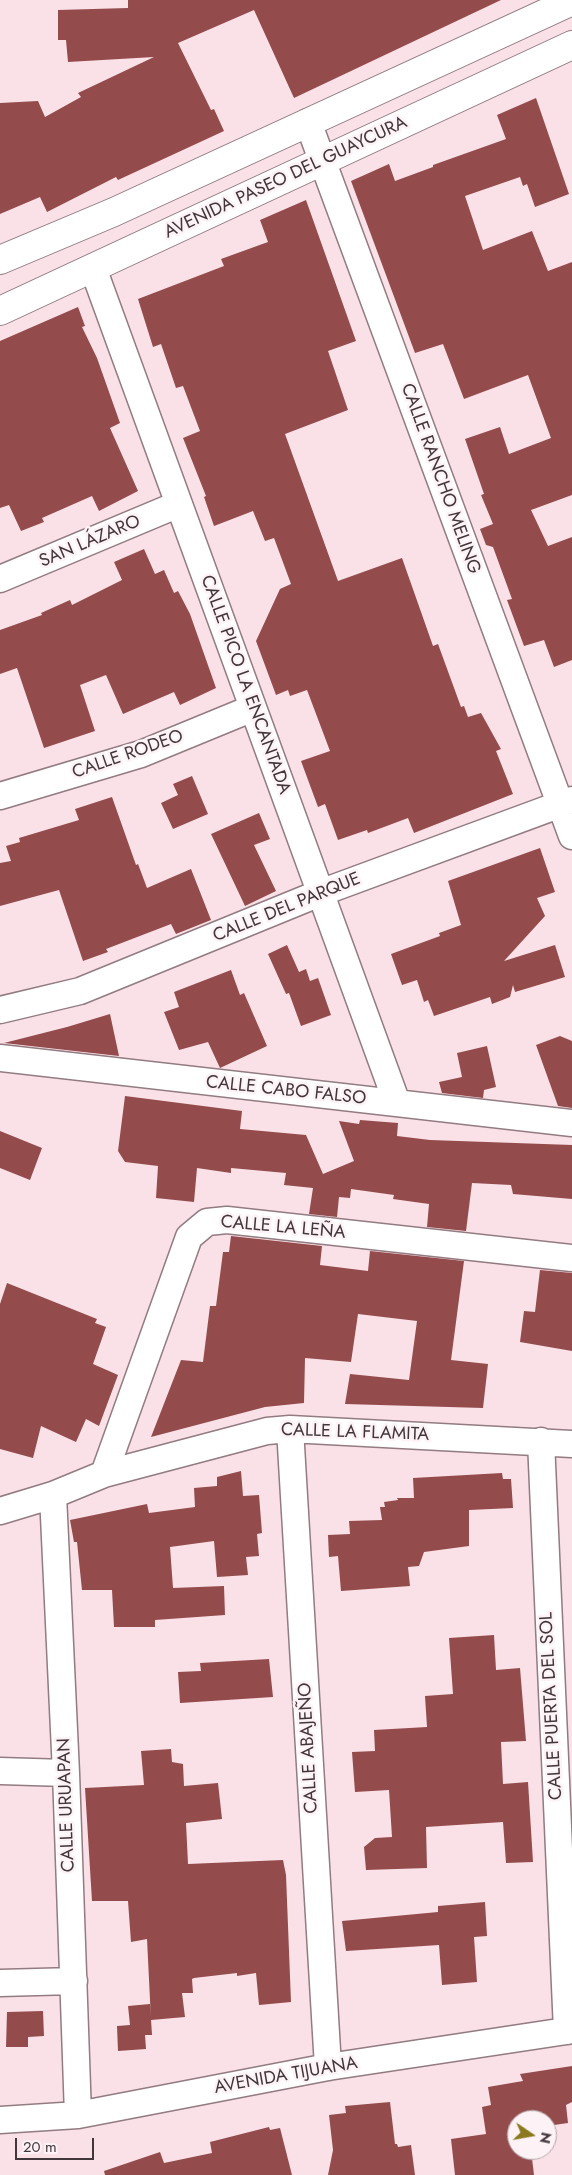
<!DOCTYPE html>
<meta charset="utf-8">
<style>
body{margin:0}
#map{position:relative;width:572px;height:2175px;overflow:hidden;background:#fae1e7;font-family:Jost,sans-serif}
canvas{display:block}
.north{position:absolute;left:507px;top:2110px;width:50px;height:50px;box-sizing:border-box;background:#fdf2f5;border:1px solid #b2a7aa;border-radius:50%;rotate:102deg;font-size:14px;font-weight:700;line-height:20px;text-align:center;color:#41373a}
.north::after{content:'';display:block;margin:auto;width:18px;height:22px;background:#8a791e;clip-path:polygon(50% 0,100% 100%,50% 72%,0 100%)}
.scale{position:absolute;left:15px;top:2138px;width:79px;height:22px;box-sizing:border-box;border:2px solid #41373a;border-top:0;padding-left:6px;font-size:15px;line-height:18px;white-space:nowrap;color:#41373a;-webkit-text-stroke:4px #fdf2f5;paint-order:stroke}
</style>
<div id="map">
<canvas width="572" height="2175"></canvas>
<div class="north">N</div>
<div class="scale">20 m</div>
</div>
<script>
const c = document.querySelector('canvas').getContext('2d');
c.lineJoin = 'round';
function fillPath(path, color) { c.fillStyle = color; c.fill(path, 'evenodd'); }
const shape = rows => new Path2D(rows.map(r => 'M' + r).join(''));
function strokePath(path, color, width, dash) { c.strokeStyle = color; c.lineWidth = width; c.lineCap = dash ? 'butt' : 'round'; c.setLineDash(dash || []); c.stroke(path); }
function drawText(font, color, halo, rows, align = 'center') {
  c.font = font + ' Jost,sans-serif'; c.lineWidth = 5; c.setLineDash([]); c.textBaseline = 'middle'; c.strokeStyle = halo; c.fillStyle = color; for (const [text, x, y, turn = 0] of rows) {
    c.save(); c.translate(x, y); c.rotate((+turn || 0) * Math.PI / 180); c.textAlign = isNaN(turn) ? turn : align; if (halo) c.strokeText(text, 0, 0); c.fillText(text, 0, 0); c.restore();
  }
}
fillPath(shape([
 [128,0,501,0,294,98,254,10,178,43,211,110,214,109,224,131,118,180,116,177,47,212,40,197,0,214,0,103,38,101,45,117,81,97,78,93,154,57,68,62,66,40,58,40,58,10,128,8],
 [536,98,569,194,535,207,527,184,523,186,520,177,465,196,483,250,532,231,548,271,572,262,572,495,531,510,548,546,572,537,572,660,554,667,544,640,524,646,507,600,512,599,493,547,486,545,480,529,493,524,481,495,484,494,465,439,500,427,509,454,551,438,528,375,464,399,443,344,415,353,351,181,389,164,395,181,433,167,433,165,506,139,497,115],
 [306,200,356,341,328,351,348,410,285,434,338,581,402,558,433,646,438,644,461,707,464,706,468,717,481,713,501,749,496,751,513,794,414,833,408,818,368,833,367,830,338,840,325,804,318,807,301,761,330,751,307,690,290,696,288,690,276,695,256,641,280,589,291,584,274,538,265,541,253,511,214,526,204,497,206,496,183,438,200,431,183,386,176,388,161,344,153,347,138,299,224,266,221,259,268,242,260,220],
 [78,307,85,326,82,327,97,358,120,423,110,428,138,491,99,511,92,496,42,518,44,522,21,531,9,505,0,508,0,341],
 [144,549,155,574,164,570,174,593,178,591,190,614,216,688,180,705,174,692,123,714,106,675,80,685,95,731,44,748,17,668,0,674,0,630,42,615,41,613,70,600,72,605,122,580,114,562],
 [192,776,208,814,173,829,161,803,178,795,173,784],
 [112,797,136,865,138,864,147,888,191,869,211,920,176,934,171,924,106,949,108,952,83,961,59,890,0,906,0,863,11,861,6,846,20,842,19,838,79,820,75,809],
 [259,813,270,839,254,845,276,891,245,906,211,834],
 [540,848,555,892,537,898,545,916,504,961,555,945,565,977,515,992,513,985,510,997,492,1004,490,997,434,1016,428,1000,424,1002,417,980,402,985,391,954,440,936,439,933,461,925,448,881],
 [287,945,299,972,306,969,310,981,318,978,331,1015,301,1026,289,993,286,994,268,954],
 [231,970,240,995,244,993,267,1046,220,1068,208,1042,179,1050,164,1012,179,1007,174,992],
 [110,1014,119,1056,4,1043,67,1027],
 [560,1036,572,1041,572,1108,558,1106,536,1045],
 [487,1046,496,1087,484,1090,483,1098,442,1093,439,1082,462,1077,457,1053],
 [125,1096,242,1111,240,1129,306,1135,323,1174,354,1161,339,1121,359,1124,360,1120,398,1123,397,1136,430,1140,572,1145,572,1199,513,1194,511,1185,472,1183,466,1231,427,1227,429,1204,393,1199,394,1195,351,1189,350,1198,339,1197,337,1217,309,1214,313,1188,284,1185,286,1173,231,1168,231,1173,197,1168,194,1202,156,1198,158,1166,125,1162,118,1151],
 [0,1131,42,1148,30,1180,0,1168],
 [231,1236,322,1246,320,1265,368,1271,370,1251,464,1261,451,1360,488,1364,483,1408,345,1404,350,1374,409,1380,417,1321,358,1314,351,1362,305,1358,304,1403,265,1407,151,1437,181,1360,203,1362,210,1306,216,1306,223,1252,229,1252],
 [540,1270,572,1273,572,1351,520,1342,524,1311,535,1312],
 [7,1283,97,1319,95,1323,106,1327,93,1364,118,1375,99,1426,86,1419,76,1442,41,1426,33,1458,0,1449,0,1304],
 [241,1471,243,1496,259,1495,262,1533,257,1534,259,1556,246,1557,248,1575,217,1577,214,1541,170,1547,173,1588,224,1586,225,1615,155,1620,155,1627,114,1627,112,1590,82,1590,77,1542,74,1542,70,1520,147,1504,149,1513,195,1507,194,1488,217,1486,217,1477],
 [502,1473,503,1479,511,1479,513,1508,469,1510,469,1546,424,1552,419,1566,408,1567,410,1586,341,1591,338,1556,329,1557,328,1535,350,1534,349,1521,382,1520,380,1507,385,1507,384,1502,398,1500,397,1498,414,1498,413,1478],
 [494,1635,496,1670,520,1668,526,1741,501,1742,503,1784,528,1782,533,1862,506,1863,503,1822,426,1827,427,1868,366,1870,364,1847,375,1838,392,1837,389,1790,355,1792,352,1752,375,1751,374,1730,427,1727,425,1696,453,1694,449,1638],
 [269,1659,273,1697,180,1703,178,1672,201,1671,200,1663],
 [171,1749,172,1762,183,1764,184,1786,218,1783,222,1819,186,1823,188,1864,283,1860,286,1875,291,2002,259,2005,256,1973,237,1976,237,1973,194,1978,192,1979,193,1993,182,1993,185,2017,151,2020,147,1939,131,1942,128,1901,92,1901,85,1788,144,1785,141,1751],
 [485,1902,487,1936,474,1937,477,1982,442,1985,439,1945,346,1951,342,1921,438,1912,438,1906],
 [150,2004,152,2035,145,2035,146,2049,118,2051,117,2026,130,2025,128,2006],
 [43,2011,44,2036,28,2037,28,2047,6,2047,7,2012],
 [572,2066,572,2102,566,2105,568,2123,547,2126,547,2120,517,2120,517,2150,531,2150,534,2175,455,2175,451,2139,486,2134,482,2107,491,2105,488,2087,523,2081,520,2074],
 [390,2102,395,2144,397,2144,398,2147,411,2145,415,2175,328,2175,333,2150,329,2115,346,2113,345,2106],
 [269,2127,270,2130,280,2128,292,2175,105,2175,104,2171,160,2152,164,2163,212,2153,210,2142]
]), '#944b4c');
const minor = shape([
 [308,122,572,836],
 [93,268,397,1103],
 [0,579,179,504],
 [0,796,141,754,253,708],
 [0,1010,80,991,320,893,572,800],
 [0,1058,572,1123],
 [290,1429,328,2067],
 [541,1441,567,2031],
 [104,1474,189,1237,207,1222,227,1220,572,1258],
 [53,1495,66,1773,78,2115],
 [0,1511,53,1495,104,1474,267,1431,290,1429,572,1444],
 [0,1771,66,1773],
 [0,1983,74,1981],
 [0,2120,78,2115,328,2067,572,2030]
]);
const major = shape([
 [0,260,114,212,572,1],
 [0,311,572,45]
]);
strokePath(minor, '#927b81', 29);
strokePath(major, '#927b81', 30);
strokePath(minor, '#fff', 26);
strokePath(major, '#fff', 28);
drawText('18px', '#41373a', '#fdf2f5', [
 ["AVENIDA PASEO DEL GUAYCURA",286,178,-25],
 ["CALLE RANCHO MELING",440,479,70],
 ["SAN LÁZARO",90,542,-23],
 ["CALLE PICO LA ENCANTADA",245,685,70],
 ["CALLE RODEO",128,755,-19],
 ["CALLE DEL PARQUE",287,908,-22],
 ["CALLE CABO FALSO",286,1091,6],
 ["CALLE LA LEÑA",283,1228,5],
 ["CALLE LA FLAMITA",355,1433,2],
 ["CALLE PUERTA DEL SOL",552,1706,-93],
 ["CALLE ABAJEÑO",309,1748,-93],
 ["CALLE URUAPAN",67,1805,-92],
 ["AVENIDA TIJUANA",286,2076,-10]
]);
</script>
